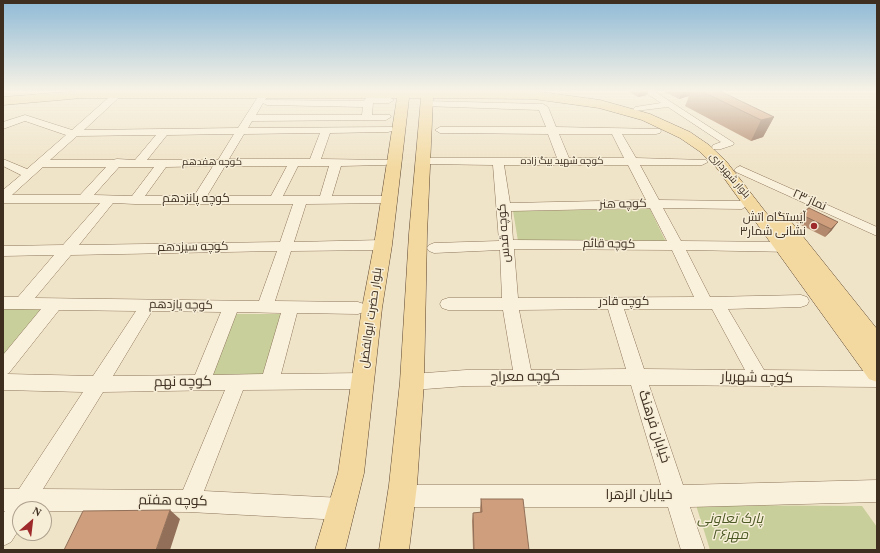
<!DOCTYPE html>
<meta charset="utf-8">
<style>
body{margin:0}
#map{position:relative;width:880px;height:553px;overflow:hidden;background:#f0e4c8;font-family:Georgia,serif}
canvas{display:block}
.frame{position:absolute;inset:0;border:4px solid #3d2e20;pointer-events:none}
.north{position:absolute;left:12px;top:501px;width:40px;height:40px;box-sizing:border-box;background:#f7eed8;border:1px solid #ada18e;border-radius:50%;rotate:28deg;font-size:11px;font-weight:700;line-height:16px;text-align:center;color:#3d2e20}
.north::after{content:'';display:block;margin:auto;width:14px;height:18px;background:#9e2a2b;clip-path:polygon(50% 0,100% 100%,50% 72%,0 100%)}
</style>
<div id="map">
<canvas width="880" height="553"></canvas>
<div class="frame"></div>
<div class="north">N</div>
</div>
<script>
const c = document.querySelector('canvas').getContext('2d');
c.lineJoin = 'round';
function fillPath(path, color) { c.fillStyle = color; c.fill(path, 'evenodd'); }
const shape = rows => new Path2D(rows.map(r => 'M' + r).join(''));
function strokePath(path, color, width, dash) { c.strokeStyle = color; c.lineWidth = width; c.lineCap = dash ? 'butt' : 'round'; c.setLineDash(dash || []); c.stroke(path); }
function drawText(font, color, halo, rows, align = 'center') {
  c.font = font + ' Georgia,Cairo,serif'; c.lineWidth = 3; c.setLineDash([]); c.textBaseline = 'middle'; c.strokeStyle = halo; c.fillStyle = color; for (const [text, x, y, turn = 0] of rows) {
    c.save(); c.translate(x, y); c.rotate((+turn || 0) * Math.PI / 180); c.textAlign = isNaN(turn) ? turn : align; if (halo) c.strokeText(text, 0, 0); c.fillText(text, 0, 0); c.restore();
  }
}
fillPath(shape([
 [650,209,666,242,518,241,513,211],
 [3,308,42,310,3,361],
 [233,314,282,314,261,380,207,380],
 [696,505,862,506,877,527,877,550,710,550]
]), '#c9cf9b');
const minor = shape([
 [116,91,126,91,84,130,238,128,261,92,264,91,269,94,265,100,364,101,366,98,369,97,389,97,394,100,389,103,373,103,372,115,390,115,391,117,386,120,252,121,248,128,392,127,393,129,392,131,388,132,330,133,321,159,389,160,391,162,389,164,385,165,341,166,332,196,389,196,395,200,393,203,306,204,294,242,383,240,388,242,390,245,388,248,383,250,291,251,275,301,358,302,364,304,366,308,364,312,358,314,297,313,281,374,364,373,370,375,373,381,370,387,364,389,243,390,204,491,342,498,350,501,353,509,350,517,342,520,189,512,44,511,44,509,20,509,20,528,11,542,3,546,3,513,5,511,3,511,3,489,19,489,83,392,3,390,3,355,41,309,3,309,3,297,18,297,54,255,3,256,3,246,63,245,100,203,3,203,3,190,21,175,3,166,3,159,27,169,66,135,25,121,3,129,3,122,25,115,72,130,116,91],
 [263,103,267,105,363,107,362,115,256,115,263,103],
 [320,133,310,159,229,159,244,134,320,133],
 [234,134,218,160,147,160,167,135,234,134],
 [156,135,135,160,117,159,112,160,50,160,77,136,156,135],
 [213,166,194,196,145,196,166,167,213,166],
 [225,166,287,166,271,196,207,196,225,166],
 [298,166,329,166,320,196,283,196,298,166],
 [43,167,106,167,80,195,12,195,43,167],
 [119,167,154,167,132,196,94,195,119,167],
 [113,203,135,204,293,204,280,242,79,245,113,203],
 [277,251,259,301,35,298,71,255,277,251],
 [59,310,136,311,93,376,7,374,9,373,59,310],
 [152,311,221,312,195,375,113,376,152,311],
 [237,312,281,313,263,374,213,375,237,312],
 [225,390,183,490,43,489,103,392,225,390],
 [643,91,654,91,734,143,733,145,721,149,713,149,712,147,713,145,721,142,668,107,635,111,633,109,635,107,661,103,643,91],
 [426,101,543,104,548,107,556,127,660,129,661,131,660,133,656,134,622,134,636,158,706,160,708,162,702,165,640,165,659,200,742,201,748,205,742,209,663,208,681,241,793,242,798,244,800,247,798,250,793,252,686,250,710,297,801,295,807,297,809,301,807,305,801,307,728,309,764,370,877,371,877,387,649,385,683,485,877,480,877,502,690,507,705,550,681,550,668,507,401,507,393,504,390,496,393,488,401,485,661,485,631,385,466,386,412,390,406,388,403,382,406,376,412,374,466,370,513,370,503,310,448,310,442,308,440,304,442,300,448,298,502,298,500,250,434,253,429,251,427,248,429,245,434,243,499,241,493,165,422,164,416,161,422,158,557,158,548,134,440,133,435,130,440,127,546,127,539,110,423,106,421,104,426,101],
 [559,134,612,134,624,158,569,158,559,134],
 [504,165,628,165,646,200,510,203,504,165],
 [650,208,667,241,513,240,511,211,650,208],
 [514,249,672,250,694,297,518,298,514,249],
 [608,309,626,369,531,370,519,310,608,309],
 [624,309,712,309,745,370,644,369,624,309],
 [740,166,877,227,877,236,736,172,734,170,736,168,740,166]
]);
const major = shape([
 [79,91,534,91,600,100,650,114,690,132,709,145,726,161,771,219,773,214,779,213,785,214,877,329,877,382,869,379,716,167,699,151,680,138,642,120,599,108,534,99,433,98,427,234,424,382,417,485,409,550,379,550,389,485,400,382,409,234,421,98,409,98,392,245,382,308,364,473,345,550,315,550,338,473,362,308,374,245,397,98,82,98,3,105,3,97,79,91]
]);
strokePath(minor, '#8d765c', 1);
strokePath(major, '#5b4430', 1);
fillPath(minor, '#faf1dc');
fillPath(major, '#f3d9a0');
fillPath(shape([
 [627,91,648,91,647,95,638,97],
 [656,91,720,91,774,117,763,137,751,141,685,106,689,96,679,99,663,91],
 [809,208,832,230,825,237,795,222,800,214],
 [481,499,529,550,473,550,472,521,473,513,480,512,480,508]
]), '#b2896c');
fillPath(shape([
 [640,91,648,91,647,95,638,97],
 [682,91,691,91,689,96,679,99],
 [774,117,763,137,751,141,761,120],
 [838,222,832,230,825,237,831,229],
 [170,510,180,519,170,550,156,550]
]), '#916f58');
const building = shape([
 [701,91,720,91,774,117,761,120,701,91],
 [809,208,838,222,831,229,800,214,809,208],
 [481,499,523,499,529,550,474,550,473,513,482,512,481,499],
 [170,510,156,550,64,550,83,511,170,510]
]);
fillPath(building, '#cf9f7d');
strokePath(building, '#916f58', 1);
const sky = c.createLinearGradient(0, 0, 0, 168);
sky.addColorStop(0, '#8fbad6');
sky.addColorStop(0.54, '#f8f3e6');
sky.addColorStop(1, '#f8f3e600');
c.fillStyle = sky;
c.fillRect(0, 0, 880, 168);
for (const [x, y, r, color] of [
 [814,226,4,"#9e2a2b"]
]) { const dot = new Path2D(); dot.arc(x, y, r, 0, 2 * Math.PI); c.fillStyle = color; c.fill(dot); strokePath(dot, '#f7eed8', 1.5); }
drawText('10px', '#3d2e20', '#f7eed8', [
 ["کوچه شهید بیگ زاده",562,162],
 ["کوچه هفدهم",212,163],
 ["بلوار شهرداری",729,176,49]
]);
drawText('12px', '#3d2e20', '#f7eed8', [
 ["کوچه پانزدهم",196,200],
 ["نماز ۲۳",809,201,24],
 ["کوچه هنر",623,205,-1],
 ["کوچه قدس",505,233,-94],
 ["کوچه قائم",609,245,1],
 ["کوچه سیزدهم",193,248,-1],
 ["کوچه قادر",624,303],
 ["کوچه یازدهم",181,306,1],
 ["بلوار حضرت ابوالفضل",372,318,-82]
]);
drawText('12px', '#3d2e20', '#f7eed8', [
 ["آیستگاه اتش",806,219],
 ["نشانی شمار۳",806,233]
], 'right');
drawText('14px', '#3d2e20', '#f7eed8', [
 ["کوچه معراج",525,378,-1],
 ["کوچه شهریار",757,379,1],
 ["کوچه نهم",183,383,-1],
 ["خیابان فرهنگ",653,427,72],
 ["خیابان الزهرا",639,496],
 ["کوچه هفتم",173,502,1]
]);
drawText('italic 14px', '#4d5a26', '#f7eed8', [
 ["پارک تعاونی",730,520],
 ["مهر۲۶",730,536]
]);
</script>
